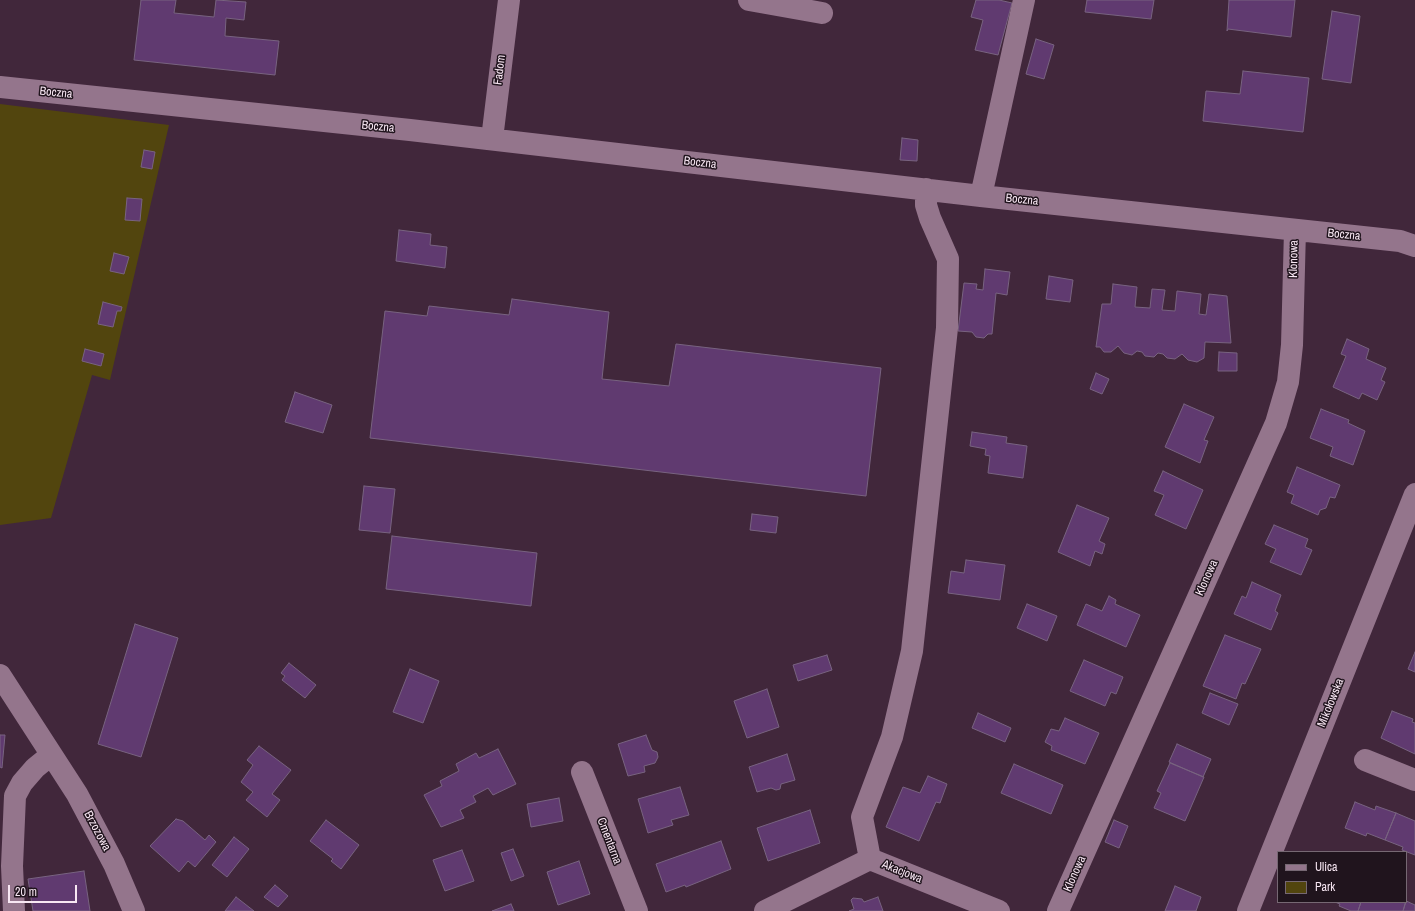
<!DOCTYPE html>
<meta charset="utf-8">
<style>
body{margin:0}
#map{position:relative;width:1415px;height:911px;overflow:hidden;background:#41273b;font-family:"Archivo Narrow",sans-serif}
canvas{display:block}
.legend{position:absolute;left:1277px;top:851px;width:130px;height:52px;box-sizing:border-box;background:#20141d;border:1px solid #766873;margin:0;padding:5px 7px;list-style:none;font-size:12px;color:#f8e7f3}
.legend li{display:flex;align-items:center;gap:8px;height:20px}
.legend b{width:20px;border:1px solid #766873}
.scale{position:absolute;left:8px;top:885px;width:69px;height:18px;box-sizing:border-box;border:2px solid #f8e7f3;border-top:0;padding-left:5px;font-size:12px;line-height:14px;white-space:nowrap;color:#f8e7f3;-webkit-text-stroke:3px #20141d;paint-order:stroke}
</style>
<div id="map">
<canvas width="1415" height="911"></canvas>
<ul class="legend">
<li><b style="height:5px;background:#94758c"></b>Ulica</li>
<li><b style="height:11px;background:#52450e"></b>Park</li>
</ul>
<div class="scale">20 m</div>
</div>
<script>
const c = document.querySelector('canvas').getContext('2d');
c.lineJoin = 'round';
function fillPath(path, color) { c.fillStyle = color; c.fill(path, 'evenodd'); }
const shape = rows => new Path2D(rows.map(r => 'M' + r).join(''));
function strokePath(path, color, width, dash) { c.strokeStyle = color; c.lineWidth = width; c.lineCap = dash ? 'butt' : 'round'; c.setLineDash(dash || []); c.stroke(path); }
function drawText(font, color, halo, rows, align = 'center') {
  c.font = font + ' "Archivo Narrow",sans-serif'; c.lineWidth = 3; c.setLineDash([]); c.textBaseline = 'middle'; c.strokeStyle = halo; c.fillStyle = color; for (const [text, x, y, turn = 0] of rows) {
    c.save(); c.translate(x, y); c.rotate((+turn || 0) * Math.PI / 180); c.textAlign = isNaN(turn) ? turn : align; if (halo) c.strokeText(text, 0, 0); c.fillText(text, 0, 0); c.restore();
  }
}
fillPath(shape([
 [0,104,169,125,110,380,92,375,51,518,0,525]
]), '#52450e');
const building = shape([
 [141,0,176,0,174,13,214,17,216,0,246,2,244,20,226,18,225,36,279,41,275,75,134,60,141,0],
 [976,0,999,0,1012,3,998,55,975,50,983,20,971,17,976,0],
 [1087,0,1154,0,1151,19,1085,12,1087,0],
 [1229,0,1295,0,1291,37,1228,29,1227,31,1229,0],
 [1332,11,1360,16,1351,83,1322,79,1332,11],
 [1036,39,1054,45,1044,79,1026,74,1036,39],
 [1243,71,1309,78,1303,132,1203,121,1206,91,1240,94,1243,71],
 [902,138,918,140,917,161,900,160,902,138],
 [144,150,155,152,152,169,141,167,144,150],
 [127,198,142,199,140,221,125,220,127,198],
 [399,230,431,234,430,245,447,247,445,268,396,261,399,230],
 [114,253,129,257,124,274,110,271,114,253],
 [985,269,1010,272,1007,295,996,293,992,334,988,334,984,338,976,337,972,332,958,331,964,283,977,284,976,289,983,290,985,269],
 [1049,276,1073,280,1070,302,1046,299,1049,276],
 [1113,284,1137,287,1135,307,1150,308,1152,289,1165,290,1162,310,1175,311,1177,291,1201,294,1199,314,1206,315,1209,294,1227,296,1231,343,1205,342,1204,358,1197,362,1188,360,1182,354,1175,359,1167,358,1163,354,1158,353,1154,357,1145,356,1142,352,1137,351,1132,355,1124,353,1118,346,1111,352,1104,352,1100,347,1096,347,1102,304,1111,304,1113,284],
 [512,299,609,312,602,379,669,386,676,344,881,368,866,496,370,438,385,311,427,316,429,306,509,315,512,299],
 [103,302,122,307,121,311,117,311,113,327,98,324,103,302],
 [1347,339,1369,349,1366,359,1386,368,1381,380,1385,382,1377,400,1362,393,1359,399,1333,387,1346,356,1341,354,1347,339],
 [85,349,104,354,101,366,82,361,85,349],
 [1219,352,1237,353,1237,371,1218,371,1219,352],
 [1096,373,1109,379,1102,394,1090,389,1096,373],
 [295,392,332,405,323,433,285,422,295,392],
 [1184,404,1214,417,1204,440,1208,441,1200,463,1165,447,1184,404],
 [1321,409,1349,420,1348,423,1365,431,1353,465,1330,456,1333,447,1310,438,1321,409],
 [972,432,1007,437,1006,443,1027,446,1023,478,988,473,990,456,985,455,986,449,970,446,972,432],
 [1297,467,1340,485,1335,498,1330,497,1326,508,1320,510,1318,515,1291,503,1294,495,1287,492,1297,467],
 [1163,471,1203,490,1186,529,1155,515,1164,495,1154,491,1163,471],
 [364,486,395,489,390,533,359,530,364,486],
 [1077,505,1109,518,1099,541,1105,544,1102,554,1095,551,1090,566,1058,552,1077,505],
 [752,514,778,517,776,533,750,530,752,514],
 [1274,525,1308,539,1305,547,1312,550,1301,575,1270,562,1276,549,1265,544,1274,525],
 [392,536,537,553,531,606,386,589,392,536],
 [966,560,1005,565,1000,600,948,593,951,571,964,573,966,560],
 [1252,582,1281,595,1275,611,1278,613,1271,630,1234,614,1242,596,1246,598,1252,582],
 [1109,596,1116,600,1115,604,1140,615,1126,647,1077,625,1086,604,1102,611,1109,596],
 [1027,604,1057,616,1047,641,1017,628,1027,604],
 [135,624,178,638,141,757,98,744,135,624],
 [1225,635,1261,649,1245,684,1242,683,1236,699,1203,686,1225,635],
 [1415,652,1415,672,1408,669,1415,652],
 [827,655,832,670,798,681,793,665,827,655],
 [1084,660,1123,677,1116,694,1111,692,1105,706,1070,691,1084,660],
 [289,663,316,685,305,698,282,680,285,676,281,673,289,663],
 [410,669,439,681,423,723,393,712,410,669],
 [767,689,779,727,747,738,734,701,767,689],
 [1210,693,1238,704,1229,725,1202,713,1210,693],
 [1392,711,1413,719,1412,722,1415,723,1415,754,1381,738,1392,711],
 [978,713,1011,728,1005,742,972,728,978,713],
 [1065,718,1099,733,1085,764,1051,750,1052,746,1045,742,1051,729,1059,731,1065,718],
 [0,735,5,735,2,768,0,767,0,735],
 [646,735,652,750,657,752,658,757,655,763,644,766,645,772,628,776,618,744,646,735],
 [1177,744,1211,759,1203,777,1169,762,1177,744],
 [259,746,291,770,272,794,280,800,267,817,246,800,253,792,241,782,253,765,247,760,259,746],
 [498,749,516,784,493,795,488,788,473,796,476,802,460,810,464,818,441,827,424,795,442,786,440,781,459,771,456,764,476,753,479,758,498,749],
 [787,754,795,780,781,784,780,789,776,790,771,788,757,792,749,767,787,754],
 [1170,763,1204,777,1185,821,1154,808,1161,793,1157,791,1170,763],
 [1014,764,1063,785,1051,814,1001,793,1014,764],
 [928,776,947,784,940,803,936,802,919,841,886,827,903,787,920,793,928,776],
 [680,787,689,815,671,820,673,825,648,833,638,799,680,787],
 [559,798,563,821,531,827,527,804,559,798],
 [1355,802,1375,810,1376,806,1396,813,1385,840,1367,833,1366,836,1345,828,1355,802],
 [810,810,820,843,768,861,757,828,810,810],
 [1396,813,1415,821,1415,855,1402,850,1403,847,1385,840,1396,813],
 [176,819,183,821,205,840,209,835,216,842,195,867,188,861,179,872,150,846,176,819],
 [326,820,359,845,341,869,331,861,333,859,310,841,326,820],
 [1114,820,1128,826,1119,848,1105,842,1114,820],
 [234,837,249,849,227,877,212,865,234,837],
 [721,841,731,869,686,887,685,885,666,892,656,864,721,841],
 [513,849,524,876,511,881,501,853,513,849],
 [462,850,474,881,445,891,433,860,462,850],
 [579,861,590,894,558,905,547,872,579,861],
 [84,871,90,911,33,911,28,879,84,871],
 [275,885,288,896,278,907,264,897,275,885],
 [1175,886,1201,897,1196,911,1165,911,1175,886],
 [236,897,254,911,225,911,236,897],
 [878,897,883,911,849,911,854,909,851,900,853,898,862,899,864,902,878,897],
 [1406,901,1415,905,1415,911,1403,911,1406,901],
 [1406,901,1403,911,1358,911,1361,902,1406,901],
 [1335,902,1361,902,1358,911,1351,911,1339,906,1340,904,1335,902],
 [511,904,514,911,492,911,511,904]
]);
fillPath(building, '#603a70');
strokePath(building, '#786380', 1);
strokePath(shape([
 [749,0,822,13],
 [0,87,410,130,981,196,1400,241,1415,246],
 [492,139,509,0],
 [981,196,1024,0],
 [0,675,77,794,114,864,134,911],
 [1365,760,1415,780],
 [582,772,637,911],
 [870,859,862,817,892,737,912,651,947,328,948,259,930,218,926,205,926,189],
 [14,911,12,866,15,796,22,783,35,768,51,755],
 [765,911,870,859,999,911],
 [1058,911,1276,423,1288,382,1292,345,1295,230],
 [1248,911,1415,494]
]), '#94758c', 22);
drawText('12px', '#f8e7f3', '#20141d', [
 ["Fadom",500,70,-83],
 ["Boczna",56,93,6],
 ["Boczna",378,127,6],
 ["Boczna",700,163,7],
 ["Boczna",1022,200,6],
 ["Boczna",1344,235,6],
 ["Klonowa",1294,259,-89],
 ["Klonowa",1207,578,-66],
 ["Mikołowska",1331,703,-68],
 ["Brzozowa",97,831,62],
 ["Cmentarna",609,841,69],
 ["Akacjowa",902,872,22],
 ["Klonowa",1075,874,-66]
]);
</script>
